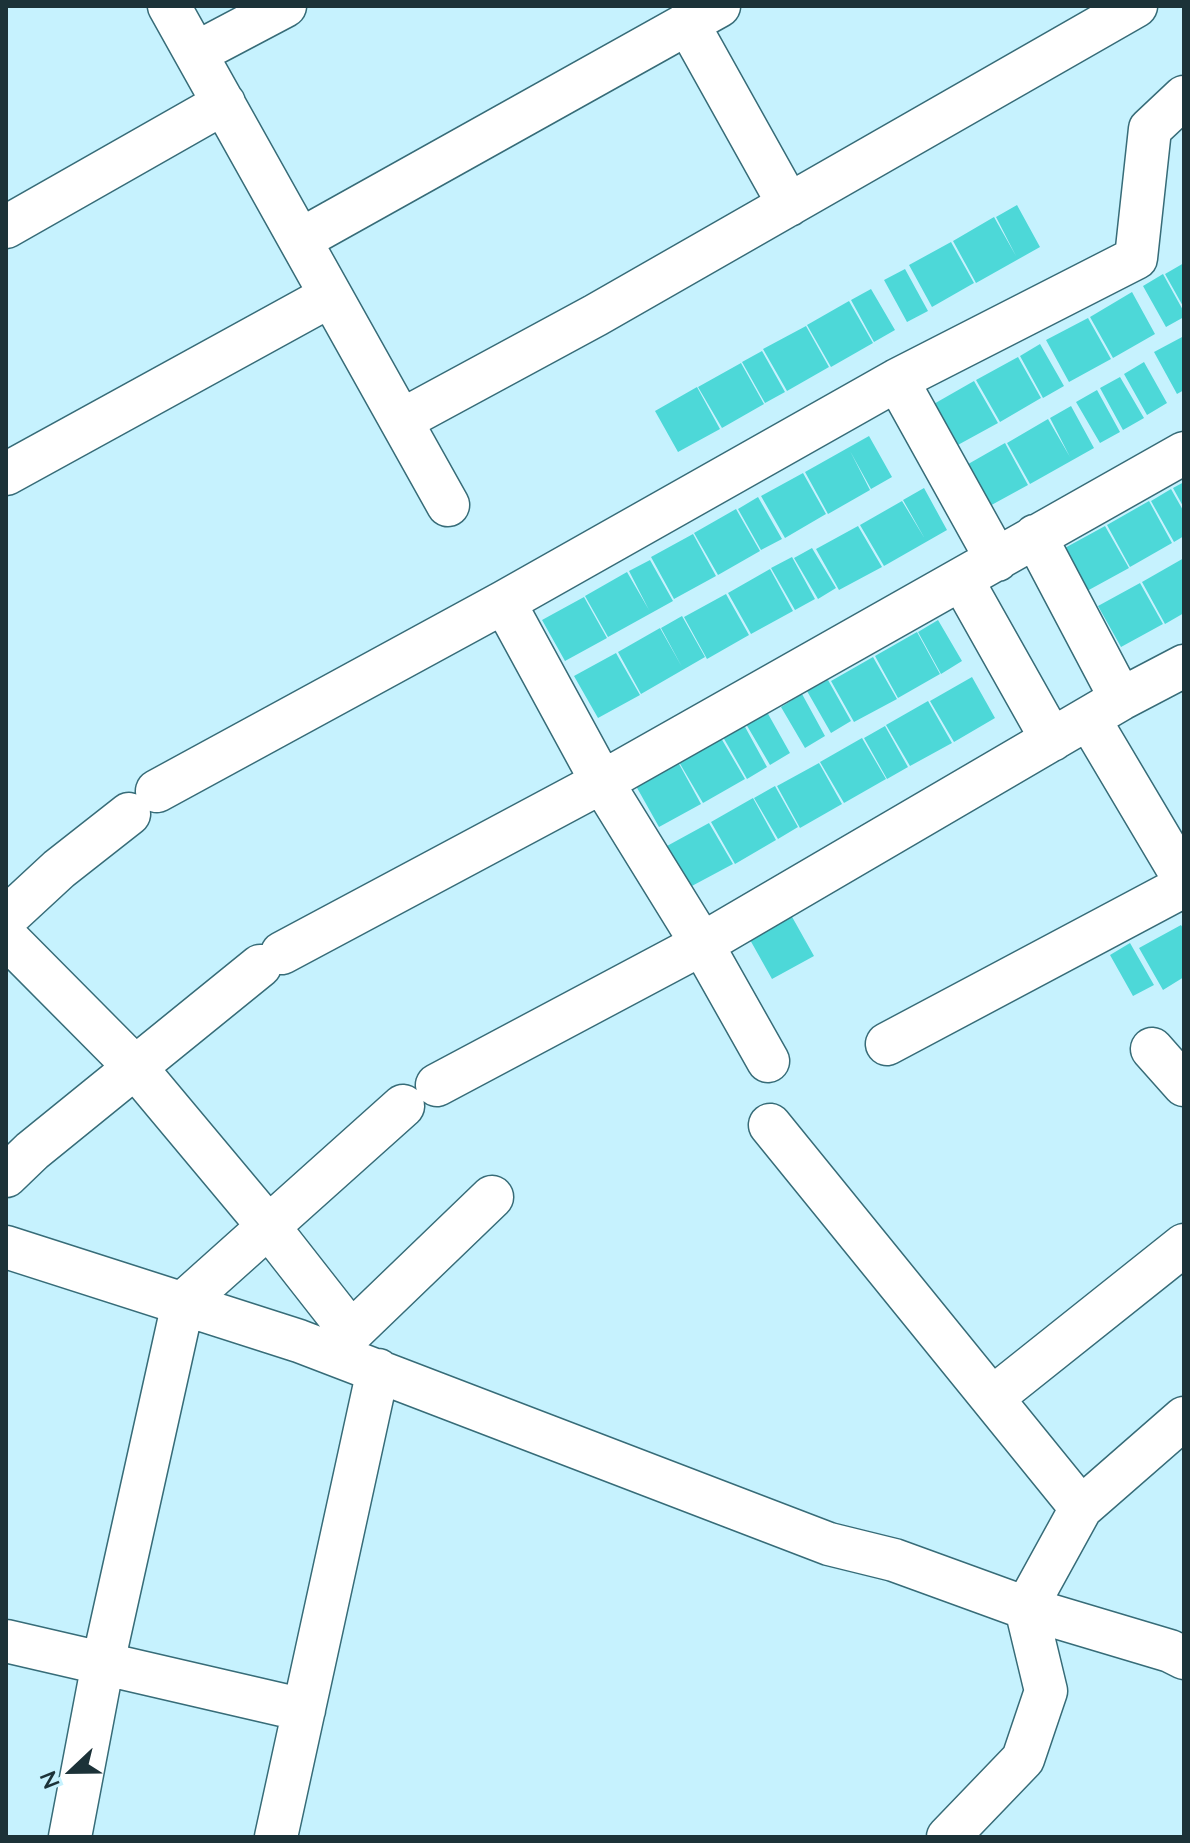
<!DOCTYPE html>
<style>
body{margin:0}
#map{position:relative;width:1190px;height:1843px;overflow:hidden;background:#c6f2fe;font-family:Lato,sans-serif}
canvas{display:block}
.frame{position:absolute;inset:0;border:8px solid #1c3238;pointer-events:none}
.north{position:absolute;left:32px;top:1731px;width:80px;height:80px;-webkit-text-stroke:6px #c6f2fe;paint-order:stroke;rotate:248deg;font-size:22px;font-weight:700;line-height:32px;text-align:center;color:#1c3238}
.north::after{content:'';display:block;margin:auto;width:28px;height:36px;background:#1c3238;clip-path:polygon(50% 0,100% 100%,50% 72%,0 100%)}
</style>
<div id="map">
<canvas width="1190" height="1843"></canvas>
<div class="frame"></div>
<div class="north">N</div>
</div>
<script>
const c = document.querySelector('canvas').getContext('2d');
c.lineJoin = 'round';
function fillPath(path, color) { c.fillStyle = color; c.fill(path, 'evenodd'); }
const shape = rows => new Path2D(rows.map(r => 'M' + r).join(''));
function strokePath(path, color, width, dash) { c.strokeStyle = color; c.lineWidth = width; c.lineCap = dash ? 'butt' : 'round'; c.setLineDash(dash || []); c.stroke(path); }
fillPath(shape([
 [1017,205,1040,247,976,283,953,241,994,217,1016,256,996,217],
 [951,242,974,283,932,307,909,265],
 [1184,263,1184,308,1165,274],
 [905,269,928,311,907,322,884,280],
 [1163,274,1184,312,1184,317,1166,327,1143,286],
 [871,289,895,330,874,342,851,300],
 [1132,292,1155,334,1113,358,1090,317],
 [849,301,873,343,831,367,807,325],
 [1088,318,1111,359,1069,382,1046,340],
 [806,326,829,367,787,391,763,349],
 [1184,336,1184,390,1177,394,1154,352],
 [1040,344,1064,386,1043,398,1020,356],
 [762,351,785,392,765,403,742,362],
 [1018,357,1041,398,1000,422,976,380],
 [1144,362,1167,403,1147,415,1124,374],
 [741,363,764,404,722,428,698,387],
 [1120,377,1144,418,1123,430,1100,388],
 [974,381,998,423,956,446,932,405],
 [697,387,720,429,678,452,655,411],
 [1097,390,1120,432,1100,443,1076,402],
 [1071,406,1094,448,1030,484,1007,443,1048,419,1070,457,1050,418],
 [869,436,892,477,871,489,850,451,870,490,828,514,805,472],
 [1005,443,1028,485,986,508,963,467],
 [803,473,826,514,785,538,761,496],
 [1184,482,1184,508,1173,488],
 [924,488,947,530,884,566,860,525,902,501,925,539,903,500],
 [1171,489,1184,512,1184,536,1174,542,1151,501],
 [758,497,782,539,761,550,738,509],
 [1149,501,1172,543,1130,567,1107,525],
 [736,509,760,551,718,575,694,533],
 [858,526,882,567,839,590,816,549],
 [1105,526,1129,568,1087,591,1063,549],
 [693,534,716,576,674,599,651,557],
 [812,548,836,588,818,599,794,558],
 [792,557,815,599,795,610,771,568],
 [1184,558,1184,613,1165,624,1142,582],
 [650,560,673,601,608,637,585,596,627,572,649,610,629,571],
 [770,569,793,611,751,634,728,593],
 [1140,583,1163,624,1121,647,1098,606],
 [726,594,749,635,707,659,684,617],
 [584,597,607,638,565,661,542,620],
 [682,616,705,657,641,694,618,652,660,628,682,667,661,628],
 [938,620,962,661,941,674,918,632],
 [917,632,940,674,898,698,875,656],
 [616,653,640,695,598,718,574,676],
 [873,657,897,699,854,722,831,681],
 [972,677,995,718,954,742,930,701],
 [828,680,851,721,831,733,807,691],
 [802,694,825,736,805,748,781,707],
 [928,701,952,743,910,766,886,725],
 [767,712,790,753,770,765,746,724],
 [744,725,767,767,747,779,723,737],
 [885,726,908,767,887,779,864,738],
 [721,738,745,779,703,803,679,762],
 [862,738,886,779,844,803,820,762],
 [678,762,701,804,659,827,636,786],
 [819,763,842,804,800,828,777,786],
 [775,786,798,827,778,839,754,798],
 [753,798,776,840,735,864,711,822],
 [709,823,733,864,690,887,667,846],
 [791,915,814,956,772,979,749,938],
 [1181,925,1184,930,1184,977,1163,990,1139,948],
 [1130,943,1154,985,1133,996,1110,955]
]), '#4dd8d8');
const minor = shape([
 [169,6,448,505],
 [688,24,789,205],
 [196,53,285,6],
 [6,227,224,103],
 [300,240,719,6],
 [897,380,997,560],
 [402,420,596,315,1136,6],
 [6,474,330,296],
 [1035,536,1121,699],
 [962,580,1052,740],
 [504,602,602,782,702,944,768,1061],
 [1089,719,1184,879],
 [157,791,504,602,897,380,1136,258,1150,129,1184,97],
 [6,918,59,869,129,814],
 [6,937,135,1067,268,1226,351,1332],
 [282,953,602,782,1184,453],
 [887,1044,1184,886],
 [1152,1049,1184,1085],
 [437,1085,702,944,1121,699,1184,666],
 [770,1125,1081,1508],
 [6,1176,32,1151,260,966],
 [6,1247,299,1341,829,1544,894,1560,1026,1608,1170,1651,1184,1658],
 [331,1352,492,1197],
 [992,1398,1184,1245],
 [6,1641,304,1710],
 [70,1837,103,1663,183,1303,403,1106],
 [276,1837,378,1370],
 [948,1837,1023,1759,1046,1691,1026,1608,1081,1508,1184,1418]
]);
strokePath(minor, '#376c78', 45);
strokePath(minor, '#fff', 42);
</script>
